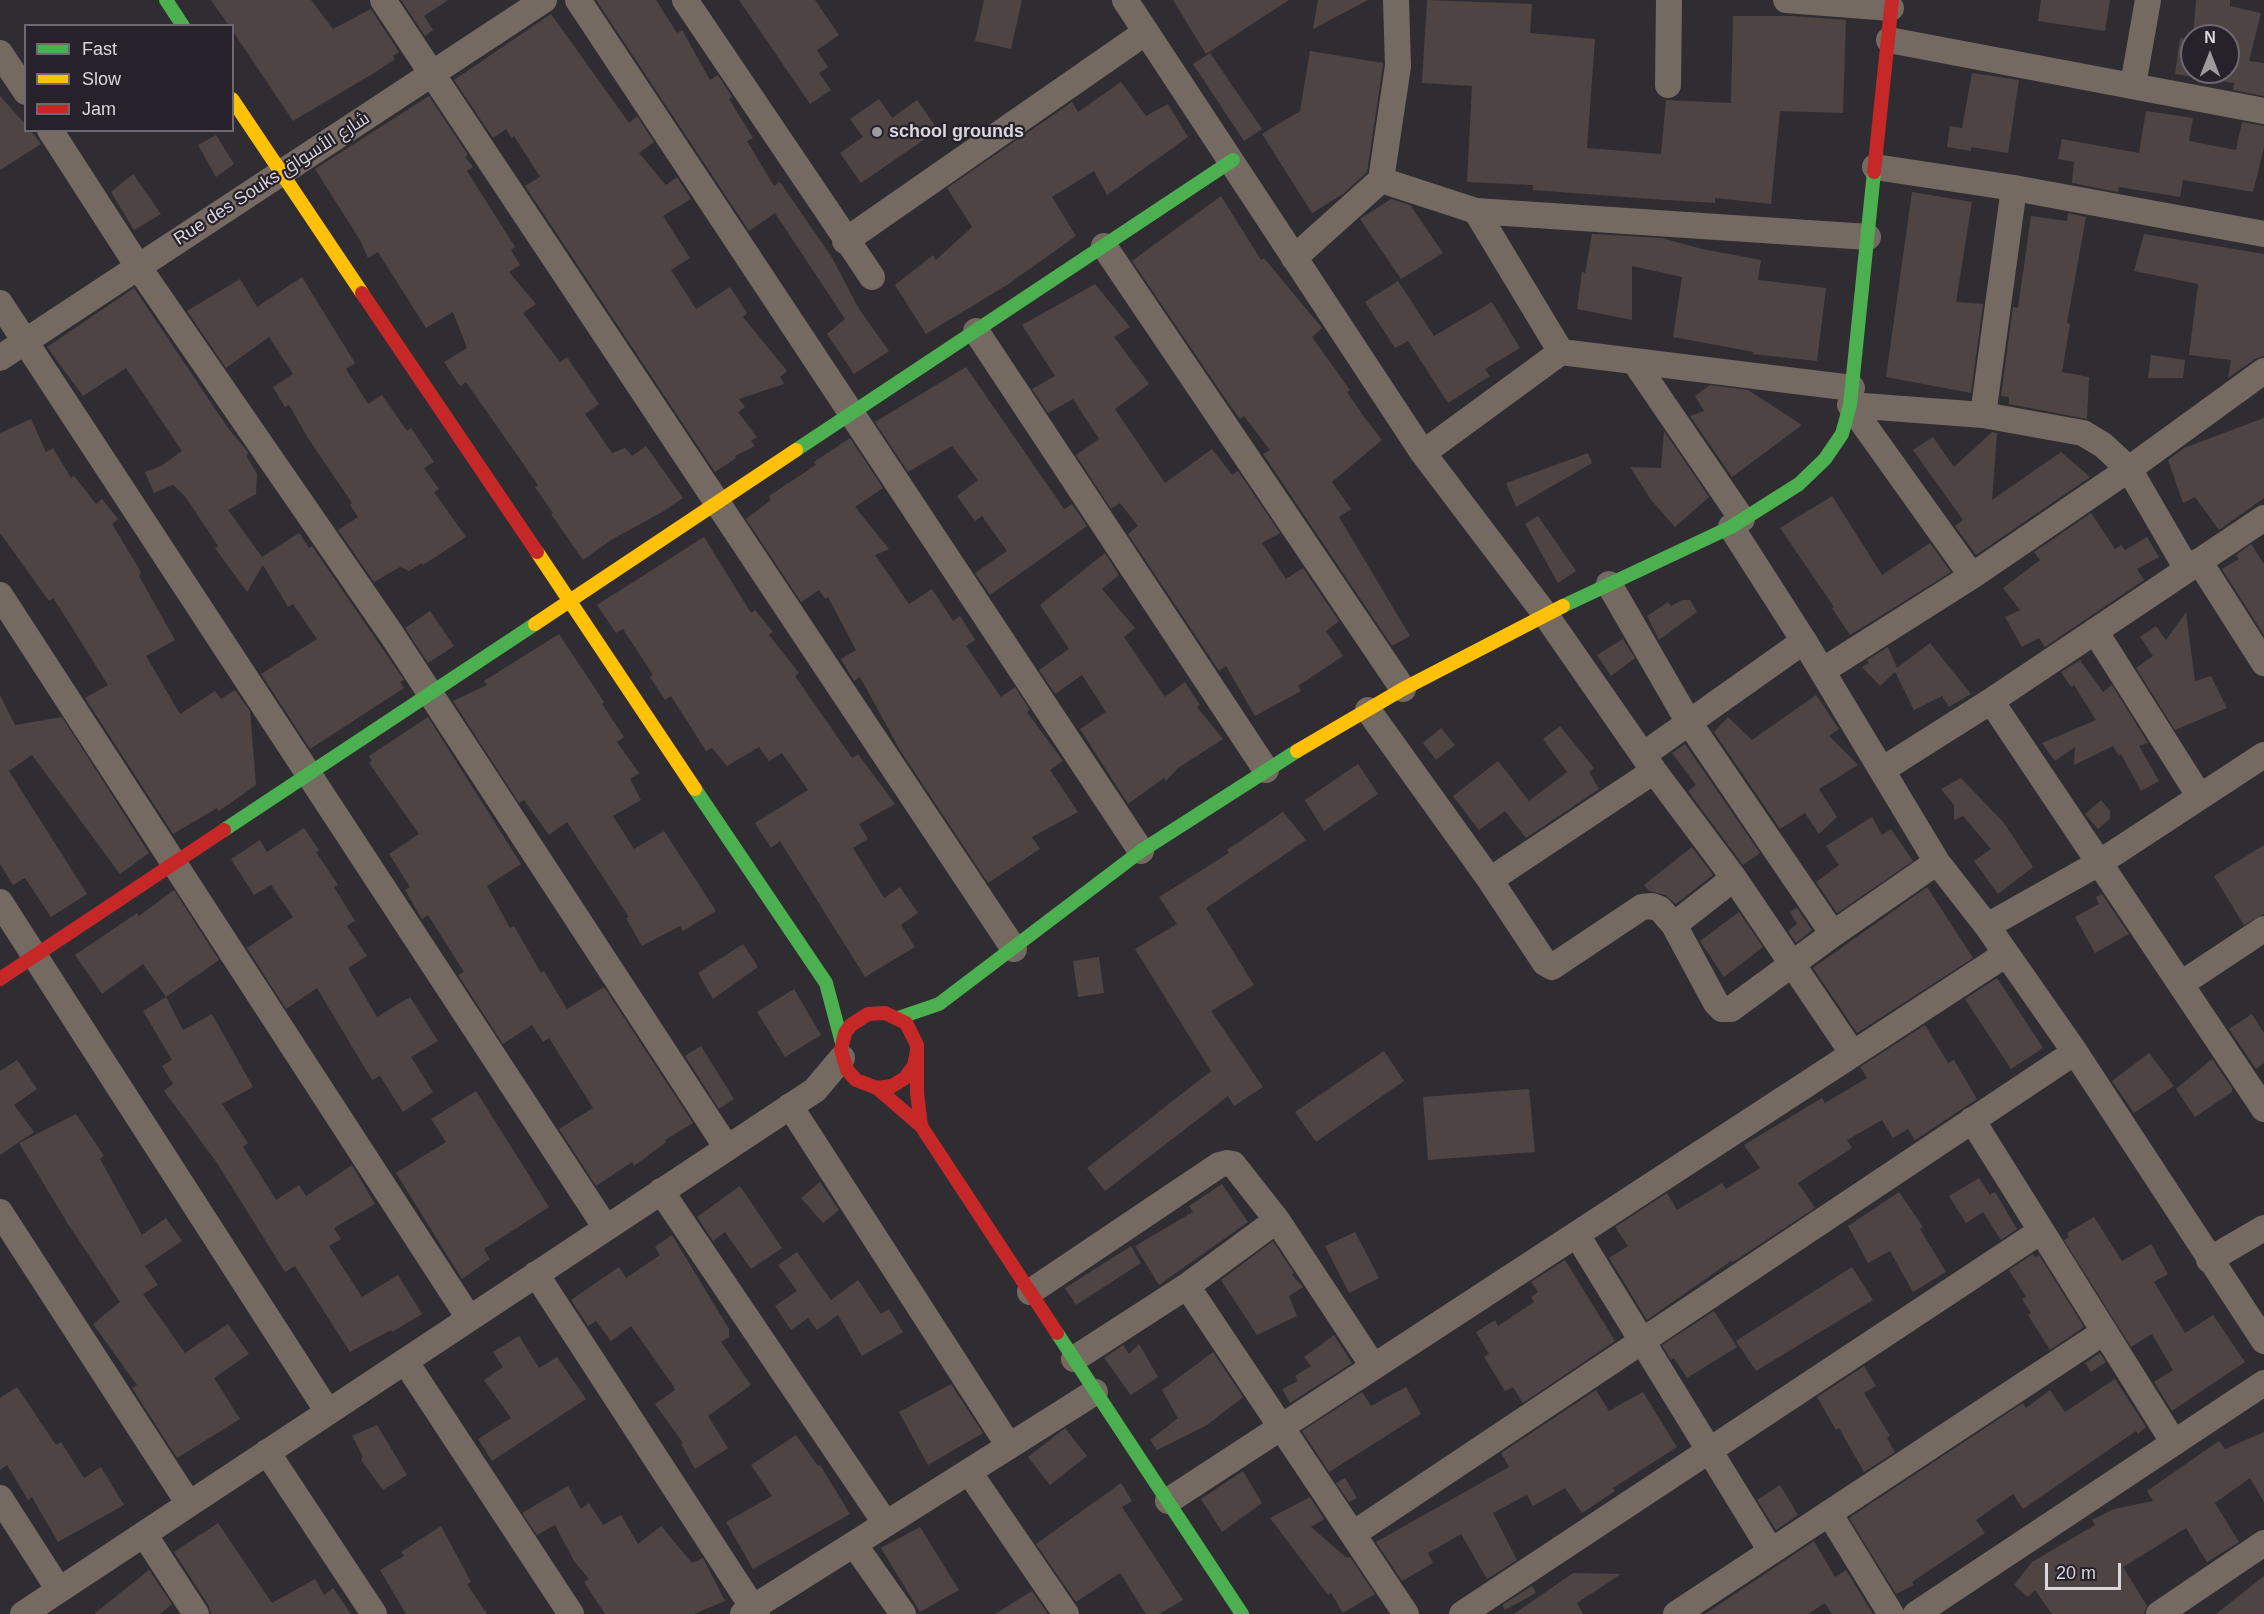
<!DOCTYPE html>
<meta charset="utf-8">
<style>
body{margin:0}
#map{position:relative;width:2264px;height:1614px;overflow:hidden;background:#302d32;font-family:Helvetica,sans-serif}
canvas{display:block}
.legend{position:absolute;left:24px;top:24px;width:210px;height:108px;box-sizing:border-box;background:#26212a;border:2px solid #6e6971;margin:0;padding:8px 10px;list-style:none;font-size:18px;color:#dad6dc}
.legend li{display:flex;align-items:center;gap:12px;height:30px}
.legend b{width:30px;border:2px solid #6e6971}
.north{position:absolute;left:2180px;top:24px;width:60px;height:60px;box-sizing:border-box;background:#26212a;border:2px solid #6e6971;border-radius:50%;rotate:0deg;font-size:16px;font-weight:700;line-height:24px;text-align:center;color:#dad6dc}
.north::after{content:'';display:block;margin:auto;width:21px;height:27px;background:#9e9ba0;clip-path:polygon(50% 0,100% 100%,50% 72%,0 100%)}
.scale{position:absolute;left:2045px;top:1563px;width:76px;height:27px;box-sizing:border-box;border:3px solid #dad6dc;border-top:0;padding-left:8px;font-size:18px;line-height:21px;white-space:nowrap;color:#dad6dc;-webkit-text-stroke:4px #26212a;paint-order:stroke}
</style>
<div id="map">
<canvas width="2264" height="1614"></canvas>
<ul class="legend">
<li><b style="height:8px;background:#4caf50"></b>Fast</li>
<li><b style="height:8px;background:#ffc107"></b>Slow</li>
<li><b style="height:8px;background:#c62828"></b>Jam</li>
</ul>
<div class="north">N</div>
<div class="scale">20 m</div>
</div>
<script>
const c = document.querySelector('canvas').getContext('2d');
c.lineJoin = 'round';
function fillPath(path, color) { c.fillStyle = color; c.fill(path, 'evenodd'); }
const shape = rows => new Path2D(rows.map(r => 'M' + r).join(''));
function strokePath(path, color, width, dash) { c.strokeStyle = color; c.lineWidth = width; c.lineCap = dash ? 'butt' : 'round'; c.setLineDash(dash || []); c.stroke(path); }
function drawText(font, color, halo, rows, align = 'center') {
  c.font = font + ' Helvetica,Cairo,sans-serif'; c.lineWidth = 4.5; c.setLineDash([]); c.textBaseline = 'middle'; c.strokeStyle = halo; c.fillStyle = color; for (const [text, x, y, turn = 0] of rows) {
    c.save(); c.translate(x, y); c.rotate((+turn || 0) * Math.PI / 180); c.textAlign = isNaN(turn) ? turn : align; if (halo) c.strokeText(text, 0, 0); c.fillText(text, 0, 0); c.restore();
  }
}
fillPath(shape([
 [211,0,311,0,333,29,371,9,399,52,393,56,395,59,374,73,293,121,232,30,232,26,229,26],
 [401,0,448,0,424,16,433,30,425,36],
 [596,0,656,0,677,33,682,30,710,80,718,75,732,97,729,99,753,138,747,141,774,186,780,182,831,256,859,309,889,351,854,374,827,334,845,319,775,213,749,231],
 [739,0,815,0,839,35,817,50,828,67,819,73,831,90,810,104],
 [984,0,1022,0,1011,49,975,41],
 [1173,0,1289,0,1206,54],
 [1318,0,1368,0,1313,29],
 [1427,0,1532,4,1530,33,1595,39,1587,148,1661,154,1666,100,1731,103,1733,16,1793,16,1846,20,1843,113,1780,111,1771,204,1715,198,1715,203,1652,199,1533,190,1533,185,1467,182,1472,86,1422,83],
 [2041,0,2110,0,2105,31,2038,21],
 [2196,0,2230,0,2230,6,2261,13,2249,61,2264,63,2264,96,2233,90,2234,83,2175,74,2180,38,2192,39,2192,72,2228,72,2228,36,2193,36],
 [551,14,629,123,637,116,654,142,639,153,666,185,677,177,691,199,663,216,690,258,671,270,696,309,730,287,747,313,743,317,787,371,780,377,784,384,739,399,745,407,738,412,757,437,751,441,755,446,735,456,736,458,715,472,525,186,540,177,514,136,512,138,506,129,493,138,454,80],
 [1310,51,1383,63,1383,65,1367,172,1343,194,1312,213,1262,134,1300,111],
 [1210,53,1262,129,1244,141,1193,64],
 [1972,73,2019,80,2008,153,1971,147,1971,151,1947,147,1950,126,1962,128],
 [1121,82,1146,116,1168,104,1188,137,1107,195,1094,171,1052,197,1076,236,1007,285,926,334,895,285,933,255,936,260,972,227,947,188,1072,102,1078,112],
 [0,96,26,125,26,130,30,130,41,144,0,170],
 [429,96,468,155,465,157,473,167,467,171,515,247,511,250,520,265,509,272,536,304,523,313,560,362,567,357,599,404,585,414,612,453,625,448,632,456,646,446,683,498,664,511,611,540,583,560,551,514,553,513,535,487,538,485,466,382,460,386,444,362,467,348,453,312,426,328,378,252,368,258,360,240,315,169],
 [879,99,892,118,917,100,938,130,861,183,840,153,863,137,850,119],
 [2146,111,2193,118,2189,141,2236,150,2242,122,2264,126,2264,147,2253,192,2183,180,2180,197,2119,187,2118,192,2072,183,2074,162,2058,159,2062,139,2139,153],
 [216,135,234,164,216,177,198,145],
 [133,174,161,214,134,230,111,192],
 [1912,192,1972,202,1956,302,1983,304,1971,393,1886,377],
 [1221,196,1261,260,1264,258,1322,328,1312,337,1350,390,1347,392,1364,417,1382,440,1332,482,1351,509,1339,517,1410,636,1392,646,1263,454,1270,450,1244,416,1240,419,1229,404,1132,261],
 [1391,199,1410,205,1443,253,1401,279,1360,219],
 [2068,213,2086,217,2067,323,2070,324,2062,372,2089,377,2087,419,2009,404,2009,397,2001,396,2013,307,2018,308,2031,216,2067,221],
 [1592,234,1662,238,1702,249,1761,260,1758,280,1826,288,1817,361,1752,354,1754,352,1673,337,1682,277,1632,266,1632,320,1577,309,1582,272,1585,273],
 [2144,234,2264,254,2264,356,2255,359,2228,378,2231,360,2189,355,2198,284,2134,271],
 [302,277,355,363,346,369,368,404,382,395,407,431,411,428,434,462,424,468,439,489,434,492,466,537,423,565,421,563,409,571,400,567,374,582,338,530,358,517,350,505,352,503,308,438,289,405,285,407,273,387,293,374,269,337,226,368,187,311,240,279,257,307],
 [1398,281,1434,336,1492,302,1520,348,1485,369,1490,376,1448,403,1408,341,1395,348,1365,302],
 [1095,284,1130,327,1114,337,1149,384,1115,409,1165,483,1212,449,1232,475,1238,471,1280,533,1262,543,1286,579,1303,568,1339,621,1326,631,1343,656,1298,686,1301,691,1255,716,1226,666,1219,671,1128,534,1138,526,1120,503,1111,509,1076,455,1099,439,1073,399,1048,413,1032,389,1055,376,1022,325],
 [134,288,228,428,248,452,247,457,257,474,256,494,228,510,262,557,299,533,309,548,312,546,404,680,400,682,404,688,310,749,261,674,317,639,293,604,288,607,263,565,247,592,215,548,218,546,185,496,173,485,154,493,145,472,161,466,182,451,126,368,83,396,47,347],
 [2151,355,2185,360,2183,378,2148,378],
 [966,367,1064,509,1072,504,1087,526,990,595,975,573,1007,551,982,516,975,521,957,496,978,480,952,446,908,472,875,422],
 [1710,385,1748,390,1802,425,1732,477,1690,416,1704,411,1695,396],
 [2264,418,2264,498,2219,530,2195,497,2183,503,2168,460,2184,448],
 [31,419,46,452,53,448,71,478,74,476,96,504,102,499,118,519,112,524,141,572,139,576,175,640,146,656,180,714,215,691,221,699,235,690,250,711,256,785,219,811,217,808,173,834,85,698,108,685,61,610,53,598,49,601,0,533,0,433],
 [1664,431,1709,497,1675,527,1651,500,1630,467,1661,468],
 [1992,432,1997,433,1992,500,2061,452,2090,477,1976,555,1955,526,1963,520,1913,450,1933,437,1954,467],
 [850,438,883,488,855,507,889,549,875,555,909,604,932,589,953,621,960,616,975,640,966,646,1001,697,1015,687,1030,710,1027,712,1063,761,1050,770,1078,812,1032,837,1040,849,988,883,900,750,860,677,854,681,841,659,856,650,828,597,825,599,819,590,801,602,746,519,771,500,769,496,816,465,814,462],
 [1588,453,1592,463,1516,507,1506,483],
 [1832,496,1882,575,1930,543,1951,572,1850,635,1832,608,1834,607,1780,528],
 [2091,513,2115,549,2121,545,2125,550,2147,537,2159,557,2137,569,2144,580,2045,647,2039,638,2022,647,2005,617,2020,610,2003,588,2040,560,2034,552],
 [1538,516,1576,571,1558,583,1525,524],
 [704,537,751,613,755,610,773,632,769,635,799,673,795,676,852,758,858,754,895,804,859,824,868,839,853,848,884,898,900,887,918,913,901,925,915,947,865,977,780,841,771,848,755,823,808,790,782,753,769,761,759,747,727,766,712,748,706,751,671,696,665,700,650,677,653,675,623,629,616,633,597,605],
 [2251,544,2264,564,2264,635,2222,569,2239,559,2236,555],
 [1105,553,1119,575,1102,589,1135,628,1124,637,1165,697,1185,682,1200,705,1197,707,1223,739,1178,768,1166,781,1164,778,1128,804,1080,729,1106,712,1082,675,1055,694,1039,670,1069,649,1040,605],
 [1682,600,1690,600,1697,612,1659,640,1647,616,1668,602,1671,606],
 [430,611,454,646,428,663,405,628],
 [2186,612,2195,681,2211,676,2227,708,2175,730,2136,668,2153,656,2140,637,2156,626,2166,640],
 [559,634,604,702,602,704,624,737,617,742,639,773,630,779,641,800,613,816,634,849,664,831,716,911,683,931,680,926,642,946,626,918,629,917,567,822,549,835,524,800,519,803,453,701,487,685,484,681],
 [1623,639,1635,658,1611,676,1597,655],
 [1930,643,1971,694,1949,707,1942,696,1914,710,1895,672,1880,686,1862,667,1869,663,1867,660,1888,647,1897,668],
 [2080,660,2103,692,2112,685,2148,743,2139,746,2159,781,2141,791,2121,754,2119,756,2113,746,2074,765,2075,747,2055,761,2042,743,2096,720,2074,685,2071,687,2061,672],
 [0,695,15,725,62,717,149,853,120,874,32,755,9,771,87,894,51,917,25,878,13,885,0,864],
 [1816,695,1839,729,1829,736,1858,765,1819,789,1837,817,1819,834,1805,813,1780,829,1714,732,1728,717,1752,740],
 [428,717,521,864,487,886,510,928,514,926,541,973,544,971,567,1009,604,987,693,1123,665,1140,666,1142,634,1166,632,1162,596,1186,559,1129,593,1108,549,1038,543,1042,532,1025,503,1044,458,975,464,972,428,915,422,919,405,890,410,887,389,854,419,834,369,763,372,761,369,756],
 [1560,726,1594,768,1589,772,1599,789,1526,838,1505,811,1479,830,1453,796,1498,761,1529,801,1567,772,1543,739],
 [1441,728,1455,745,1436,760,1423,743],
 [1685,744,1760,853,1743,865,1688,791,1696,785,1672,753],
 [1358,764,1378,794,1324,831,1305,800],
 [1961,778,2004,823,2033,867,1998,894,1974,861,1991,849,1963,816,1954,820,1954,805,1941,789],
 [2101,800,2110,811,2110,819,2098,829,2085,814],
 [1283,812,1306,840,1206,908,1254,985,1211,1011,1263,1087,1234,1106,1228,1096,1105,1191,1087,1168,1211,1071,1135,949,1177,924,1159,897,1229,853,1227,850],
 [1872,817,1882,835,1891,829,1913,861,1837,913,1816,882,1839,865,1826,846],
 [304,828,319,850,316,852,338,885,334,887,355,921,347,926,367,956,348,968,377,1017,410,997,438,1041,411,1057,433,1092,403,1112,380,1076,372,1080,317,988,286,1009,247,948,293,917,271,885,254,895,231,859,260,840,267,852],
 [2264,845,2264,914,2244,925,2214,876],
 [1692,847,1713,875,1676,904,1665,895,1649,891,1644,885],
 [1927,887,1973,958,1857,1033,1813,968],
 [174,890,219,960,166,997,143,964,102,994,75,955,137,913,139,916],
 [2102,894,2129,934,2095,953,2075,917,2099,904,2096,897],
 [1797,908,1812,930,1796,943,1788,931,1797,924,1790,912],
 [1739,912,1763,947,1724,977,1700,941],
 [743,944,758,967,713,999,698,973],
 [1099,957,1104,993,1078,997,1073,961],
 [1997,978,2043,1048,2011,1069,1965,999],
 [794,989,821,1035,785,1057,757,1012],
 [166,997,183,1030,212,1014,253,1087,222,1104,248,1143,243,1147,276,1200,299,1185,306,1196,352,1165,375,1204,334,1228,341,1239,329,1246,362,1297,398,1275,422,1314,392,1332,391,1330,350,1352,295,1266,285,1272,217,1163,164,1091,173,1084,162,1066,172,1060,143,1011],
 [2252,1014,2264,1033,2264,1063,2256,1069,2229,1029],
 [1925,1025,1948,1063,1954,1060,1977,1099,1915,1140,1908,1129,1893,1138,1882,1120,1847,1140,1852,1148,1798,1183,1815,1208,1733,1262,1731,1261,1647,1320,1609,1258,1628,1246,1615,1227,1667,1193,1677,1210,1722,1183,1726,1189,1760,1168,1744,1145,1822,1098,1825,1103,1867,1078,1860,1067],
 [701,1046,734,1099,719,1109,685,1056],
 [1384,1051,1404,1081,1316,1142,1295,1112],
 [2149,1053,2174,1086,2134,1113,2112,1081],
 [2212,1059,2232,1088,2232,1092,2195,1117,2176,1089],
 [17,1060,37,1089,14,1105,34,1132,0,1155,0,1071],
 [1529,1089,1535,1152,1428,1160,1423,1097],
 [476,1091,549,1207,484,1249,490,1259,462,1279,396,1173,446,1142,431,1119],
 [76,1114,104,1156,100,1159,142,1235,166,1218,182,1241,145,1266,158,1285,143,1294,185,1353,228,1324,249,1354,214,1378,240,1419,177,1458,132,1388,137,1385,93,1324,120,1302,68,1224,19,1143],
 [1979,1178,1990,1195,1995,1192,2017,1229,2001,1240,1983,1212,1966,1223,1949,1196],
 [820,1182,839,1210,823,1223,801,1198],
 [1222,1184,1248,1222,1159,1285,1135,1246,1193,1212,1189,1206],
 [740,1186,782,1248,751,1269,725,1232,713,1241,697,1217],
 [1899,1192,1923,1227,1920,1229,1946,1272,1913,1292,1890,1251,1868,1263,1848,1226],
 [2094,1217,2122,1261,2151,1244,2168,1274,2154,1282,2185,1333,2213,1315,2245,1362,2172,1411,2154,1382,2173,1370,2152,1334,2131,1347,2064,1240,2069,1237,2067,1233],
 [1355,1232,1379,1278,1349,1293,1325,1246],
 [672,1235,729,1329,729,1337,721,1342,751,1385,708,1416,728,1448,695,1469,681,1444,683,1443,655,1404,675,1390,674,1387,631,1326,611,1341,596,1321,588,1326,571,1300,619,1267,626,1278,660,1255,655,1247],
 [1273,1241,1294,1273,1292,1275,1303,1287,1289,1296,1297,1316,1257,1335,1221,1280],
 [1131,1246,1141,1263,1076,1305,1065,1288],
 [797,1252,831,1300,858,1280,881,1314,889,1309,903,1332,862,1356,838,1315,817,1330,808,1318,791,1330,775,1306,797,1291,778,1265],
 [2033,1254,2035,1257,2039,1255,2084,1327,2050,1350,2028,1315,2031,1313,2022,1299,2026,1297,2009,1270],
 [1565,1260,1615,1341,1523,1403,1513,1387,1505,1391,1484,1357,1489,1354,1476,1332,1495,1320,1498,1326,1534,1302,1531,1297,1538,1292,1531,1282],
 [1852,1267,1873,1300,1756,1371,1736,1341],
 [1714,1311,1737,1347,1687,1378,1674,1358,1671,1360,1662,1345],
 [1334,1335,1352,1363,1290,1403,1282,1389,1298,1381,1295,1376,1311,1366,1304,1357],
 [519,1336,539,1368,557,1357,586,1399,492,1461,478,1439,511,1418,484,1380,503,1367,493,1352],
 [1139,1344,1158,1377,1131,1395,1104,1358,1123,1345,1129,1354],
 [1213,1352,1243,1397,1207,1425,1157,1450,1150,1440,1178,1418,1162,1390],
 [2100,1353,2106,1362,2091,1372,2085,1363],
 [1864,1366,1876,1386,1864,1393,1890,1436,1887,1438,1895,1452,1864,1472,1839,1428,1836,1430,1817,1397],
 [2115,1379,2146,1427,2138,1434,2136,1431,2023,1509,2013,1494,1976,1520,1985,1533,1912,1582,1914,1585,1896,1594,1849,1518,2023,1403,2026,1408,2050,1390,2065,1412],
 [951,1384,983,1433,928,1465,899,1412],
 [17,1387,56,1445,61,1442,84,1478,101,1467,124,1505,58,1542,32,1497,28,1500,7,1465,0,1470,0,1398],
 [1406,1387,1421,1414,1329,1472,1302,1431,1362,1392,1371,1406],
 [1596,1390,1609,1411,1643,1392,1677,1447,1613,1488,1615,1491,1582,1513,1565,1488,1533,1506,1527,1495,1493,1513,1517,1560,1487,1579,1461,1534,1428,1553,1433,1563,1402,1581,1376,1542,1509,1467,1501,1453],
 [377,1425,407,1475,383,1490,361,1460,363,1457,352,1436],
 [1065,1428,1087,1456,1050,1485,1028,1457],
 [2264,1432,2264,1502,2250,1478,2215,1503,2239,1542,2207,1562,2186,1528,2123,1567,2147,1606,2144,1614,2052,1614,2035,1590,2028,1597,2014,1585,2032,1562,2095,1525,2092,1520,2114,1509,2153,1501,2147,1491,2219,1441,2225,1449],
 [796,1435,818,1466,820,1465,850,1514,753,1569,726,1522,772,1496,751,1465],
 [1243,1471,1262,1503,1222,1532,1201,1499],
 [1345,1478,1357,1498,1349,1502,1336,1483],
 [1121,1483,1132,1501,1122,1507,1183,1600,1159,1614,1146,1614,1120,1573,1076,1602,1036,1544],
 [1780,1485,1798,1515,1776,1530,1757,1500],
 [568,1486,581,1509,589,1503,603,1525,621,1515,638,1544,661,1526,692,1563,703,1558,725,1601,694,1614,605,1614,584,1582,589,1579,574,1561,555,1525,537,1535,522,1513],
 [1310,1497,1324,1519,1311,1527,1347,1558,1350,1557,1375,1594,1343,1613,1331,1593,1328,1595,1270,1518],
 [218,1523,272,1603,315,1579,324,1595,333,1588,351,1614,211,1614,209,1606,174,1552],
 [441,1526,471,1582,467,1584,487,1614,406,1614,380,1570,404,1556,401,1552],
 [920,1527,959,1590,920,1612,881,1548],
 [1814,1541,1835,1577,1846,1570,1873,1614,1832,1614,1825,1603,1808,1614,1705,1614],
 [149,1570,172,1604,160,1614,94,1614],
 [1573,1573,1621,1574,1577,1603,1583,1614,1514,1614],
 [2264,1576,2264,1614,2216,1614],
 [1532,1586,1536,1593,1505,1610,1502,1605],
 [1032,1591,1048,1614,995,1614]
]), '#4e4444');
strokePath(shape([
 [383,0,1014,949],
 [578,0,1141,851],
 [685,0,872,277],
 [1125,0,1423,453,1545,614,1654,771,1734,878,1853,1054],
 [1786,0,1891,8],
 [1889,40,2264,111],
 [0,53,26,92],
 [1668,85,1669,0],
 [2133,85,2148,0],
 [50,130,139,268,392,635,727,1148],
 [1875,167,2014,188,2264,234],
 [1381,180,1476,211,1868,237],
 [845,241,1146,32],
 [1104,246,1403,689],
 [1294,258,1381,180,1398,66,1396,0],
 [0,303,606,1228],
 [976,331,1266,770],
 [1561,352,1852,388],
 [0,358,544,0],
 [1634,361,1742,519],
 [1850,405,1983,415,2083,433,2103,445,2129,469,2187,569],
 [1850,405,1972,576],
 [1983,415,2014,188],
 [1423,453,1561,352,1476,211],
 [1731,527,1804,641,1937,862,1987,926,2075,1052,2264,1341],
 [2199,561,2264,663],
 [1609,584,1688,721,1833,934],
 [0,595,469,1318],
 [2095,631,2200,797],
 [1822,671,1972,576,2129,469,2264,371],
 [1991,701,2264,1109],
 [1368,710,1490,880,1545,963,1552,967,1642,907,1652,906,1660,909,1674,925,1716,1003,1722,1009,1731,1009,1833,934,1937,862],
 [1643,755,1804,641],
 [1882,770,1991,701,2264,518],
 [1490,880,1654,771],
 [0,902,328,1412],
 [1674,925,1734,878],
 [1987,926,2099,863,2264,755],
 [2181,984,2264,929],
 [790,1106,1009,1446],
 [1972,1120,2174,1443],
 [661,1191,886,1524],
 [0,1212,189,1504],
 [1577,1235,1771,1551],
 [2209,1260,2264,1228],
 [536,1274,757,1614],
 [1187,1286,1406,1614],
 [1030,1292,1219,1165,1227,1163,1233,1164,1277,1220,1373,1366],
 [1074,1359,1187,1286,1277,1220],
 [405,1361,571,1614],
 [267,1452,374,1614],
 [969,1472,1066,1614],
 [0,1498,59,1590],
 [1168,1501,2006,954],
 [1829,1513,1891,1614],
 [144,1534,196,1614],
 [1353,1534,2075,1052],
 [854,1544,903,1614],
 [23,1614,815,1090,842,1058],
 [743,1614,1095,1392],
 [1462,1614,2041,1231],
 [1676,1614,2104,1332],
 [1916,1614,2264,1383],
 [2159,1614,2264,1543]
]), '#756a62', 26);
strokePath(shape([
 [166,0,183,26],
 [796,450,1233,160],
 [1563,606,1731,527,1799,484,1825,459,1842,434,1850,405,1874,172],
 [695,789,826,983,842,1043],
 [224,830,535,624],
 [898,1018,939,1004,1141,851,1297,751],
 [1057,1333,1242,1614]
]), '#4caf50', 14);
strokePath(shape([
 [232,99,362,293],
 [537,552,695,789],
 [535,624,796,450],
 [1297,751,1403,689,1563,606]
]), '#ffc107', 14);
strokePath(shape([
 [1874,172,1892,0],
 [362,293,537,552],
 [0,979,224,830],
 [917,1051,914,1066,905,1078,892,1086,877,1088,856,1080,847,1070,841,1050,845,1033,851,1025,868,1014,885,1013,906,1023,917,1045,917,1093,921,1126],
 [877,1088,921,1126,1057,1333]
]), '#c62828', 14);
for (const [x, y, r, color] of [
 [877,132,6,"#9e9ba0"]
]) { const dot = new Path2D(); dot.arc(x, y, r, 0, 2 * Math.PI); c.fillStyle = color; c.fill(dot); strokePath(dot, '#26212a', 2); }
drawText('bold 18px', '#dad6dc', '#26212a', [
 ["school grounds",889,132]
], 'left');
drawText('18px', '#dad6dc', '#26212a', [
 ["Rue des Souks شارع الأسواق",272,179,-33]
]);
</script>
